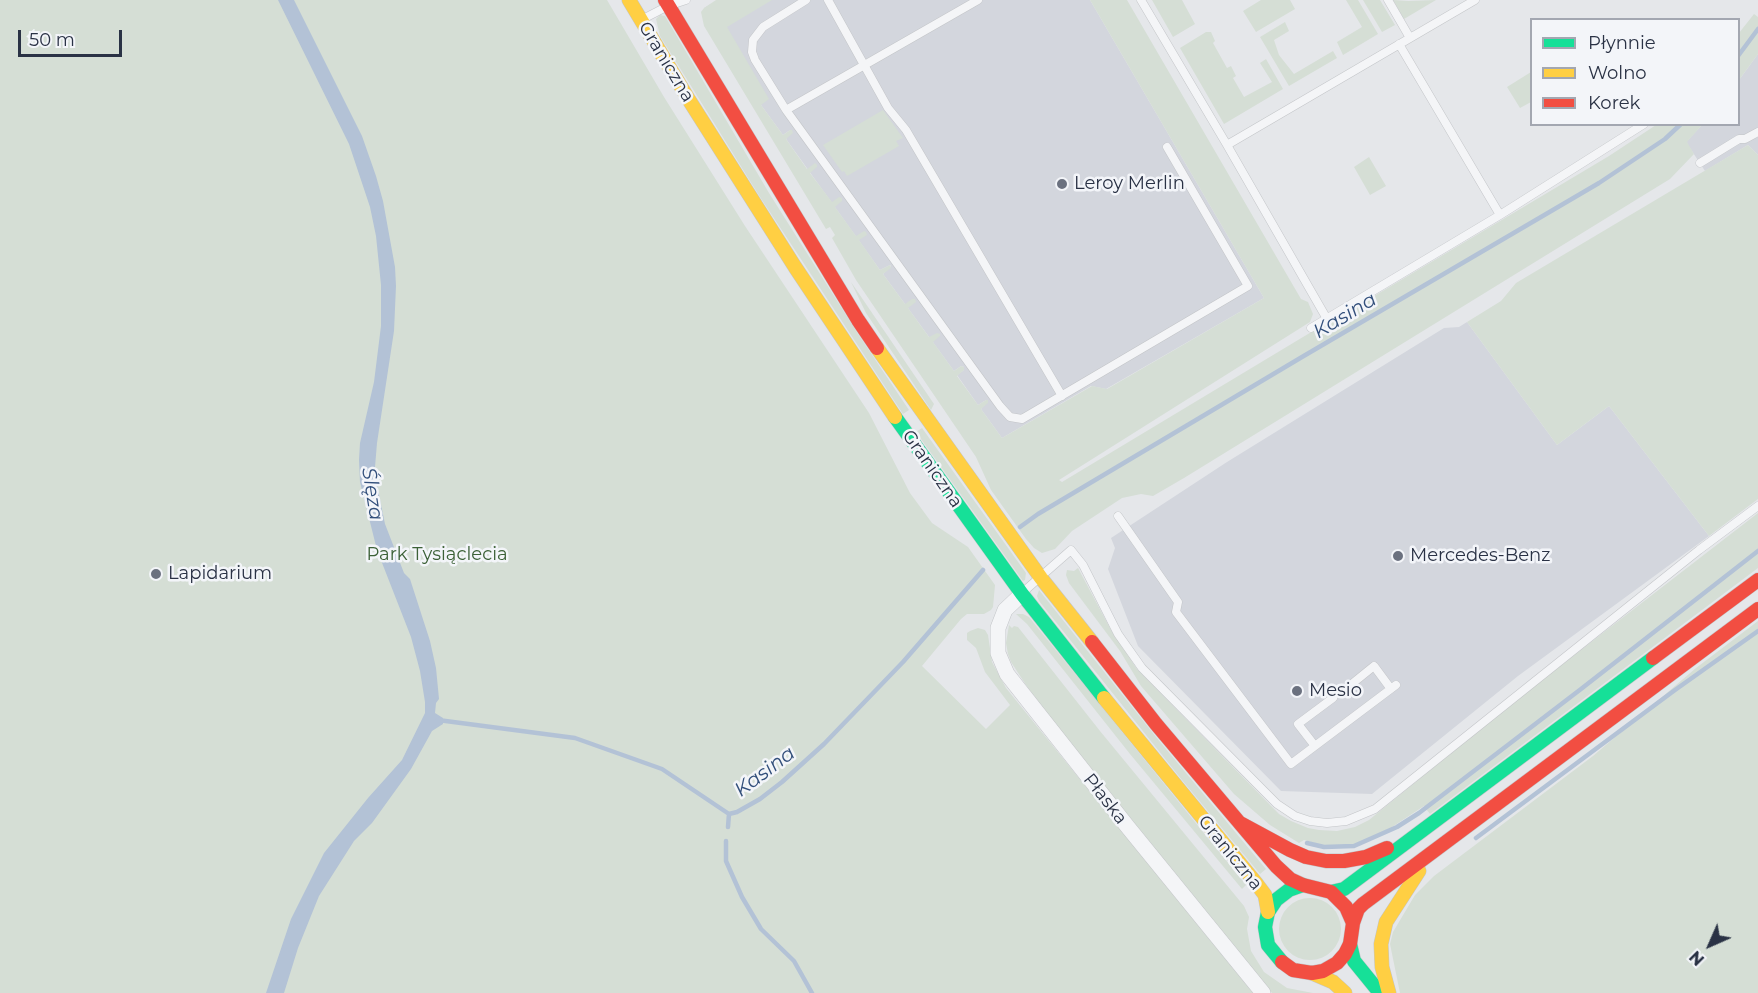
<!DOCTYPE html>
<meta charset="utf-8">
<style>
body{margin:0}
#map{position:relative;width:1758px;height:993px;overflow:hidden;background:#e5e7ea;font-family:Montserrat,sans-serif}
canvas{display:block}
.legend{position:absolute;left:1530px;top:18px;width:210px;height:108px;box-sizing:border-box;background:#f3f5f9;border:2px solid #a3a7b1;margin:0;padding:8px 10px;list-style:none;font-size:18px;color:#2a3245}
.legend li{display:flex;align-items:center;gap:12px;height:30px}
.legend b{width:30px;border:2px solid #a3a7b1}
.north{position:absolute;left:1680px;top:915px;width:60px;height:60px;-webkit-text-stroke:4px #f3f5f9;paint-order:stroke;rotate:225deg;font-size:16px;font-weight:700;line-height:24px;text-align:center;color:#2a3245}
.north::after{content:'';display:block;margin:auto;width:21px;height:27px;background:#2a3245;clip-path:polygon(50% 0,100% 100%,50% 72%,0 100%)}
.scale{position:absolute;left:18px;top:30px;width:104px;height:27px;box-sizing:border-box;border:3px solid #2a3245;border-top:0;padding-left:8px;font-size:18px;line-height:21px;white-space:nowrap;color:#2a3245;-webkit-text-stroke:4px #f3f5f9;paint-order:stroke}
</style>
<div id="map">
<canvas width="1758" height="993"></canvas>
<ul class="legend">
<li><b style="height:8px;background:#16e098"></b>Płynnie</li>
<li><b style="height:8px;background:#ffcf43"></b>Wolno</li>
<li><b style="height:8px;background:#f24e42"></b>Korek</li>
</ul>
<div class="north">N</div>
<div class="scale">50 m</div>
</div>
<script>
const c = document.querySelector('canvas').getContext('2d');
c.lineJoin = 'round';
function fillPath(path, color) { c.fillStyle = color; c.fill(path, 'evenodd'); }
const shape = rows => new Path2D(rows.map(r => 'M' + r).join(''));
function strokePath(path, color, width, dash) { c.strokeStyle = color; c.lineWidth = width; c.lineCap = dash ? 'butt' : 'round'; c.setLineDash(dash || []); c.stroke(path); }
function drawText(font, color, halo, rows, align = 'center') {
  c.font = font + ' Montserrat,sans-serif'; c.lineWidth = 5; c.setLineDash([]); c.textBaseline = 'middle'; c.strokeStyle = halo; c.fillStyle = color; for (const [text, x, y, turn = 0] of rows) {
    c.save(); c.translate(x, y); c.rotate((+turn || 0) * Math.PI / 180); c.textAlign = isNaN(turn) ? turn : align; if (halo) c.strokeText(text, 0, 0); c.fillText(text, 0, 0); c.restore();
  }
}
fillPath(shape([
 [718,0,1090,0,1264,298,1106,389,1091,386,1002,438,981,409,988,400,986,400,978,405,957,375,964,370,964,367,961,366,954,371,883,274,891,266,890,265,880,270,786,139,790,130,783,135,761,105,704,8],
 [1758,54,1758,155,1748,145,1705,171,1686,142,1702,125,1738,124,1739,80],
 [1467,322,1557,445,1609,406,1709,536,1518,676,1372,794,1281,791,1138,646,1108,569,1115,548,1111,538,1227,462,1444,328,1459,327]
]), '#d3d6dd');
fillPath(shape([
 [0,0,607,0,664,97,745,226,869,413,910,493,932,523,968,547,995,585,993,607,991,610,984,614,967,614,961,619,922,666,986,729,1010,705,985,672,976,648,967,640,967,633,970,631,978,628,985,630,988,635,992,662,1006,688,1253,993,0,993],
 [716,0,772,0,727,27,769,99,761,105,783,135,790,130,792,130,793,133,786,139,807,169,815,163,817,165,817,167,810,173,832,202,839,197,842,198,842,201,835,207,856,236,864,231,866,232,867,235,859,240,880,270,890,265,891,268,883,274,905,304,912,299,915,299,916,302,908,308,929,337,937,333,940,334,940,336,933,342,954,371,961,366,964,367,964,370,957,376,978,405,986,400,988,400,988,403,981,409,1002,438,1092,386,1107,389,1264,298,1090,0,1127,0,1301,299,1308,302,1313,314,1310,322,1059,480,1062,482,1313,331,1334,320,1609,156,1656,125,1702,125,1687,142,1694,154,1670,179,1184,478,1153,496,1141,494,1122,498,1072,531,1055,549,1042,553,1034,548,1026,539,991,490,976,457,856,280,832,238,835,235,830,227,826,229,704,26,701,12,704,8],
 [1152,0,1182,0,1195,24,1173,37],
 [1261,0,1290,0,1295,9,1256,32,1243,11],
 [1346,0,1358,0,1378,34,1343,55,1337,42,1362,27],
 [1363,0,1380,0,1395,25,1382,32],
 [1393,0,1408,1,1436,0,1404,19],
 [1754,14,1758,17,1758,54,1739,80,1739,33],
 [660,15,665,16,769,193,858,334,909,410,903,414,760,197,660,36,656,19],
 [1285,22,1289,31,1274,40,1279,55,1294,74,1333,51,1337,58,1289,86,1260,37],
 [1206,32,1211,32,1215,41,1213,43,1227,68,1231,66,1236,76,1233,78,1244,97,1272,82,1260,63,1266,59,1283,89,1224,124,1180,48],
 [1531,72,1531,102,1520,108,1507,87],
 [883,110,903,138,896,141,899,146,847,176,844,171,842,172,823,145],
 [1748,145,1758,155,1758,499,1709,536,1609,406,1557,445,1467,322,1501,301,1516,283],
 [1369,157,1386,186,1370,195,1354,167],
 [851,282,934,404,931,410,866,313],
 [922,428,1026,573,1025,580,1023,581,916,432],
 [1758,513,1758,568,1430,814,1424,806,1386,831,1354,845,1322,845,1304,840,1299,843,1270,825,1234,794,1141,686,1120,651,1069,583,1066,575,1067,570,1074,571,1078,568,1111,630,1137,669,1279,814,1291,821,1308,828,1319,830,1337,831,1355,827,1369,820,1520,697],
 [1039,590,1156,737,1266,869,1260,874,1182,780,1039,601,1037,596],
 [1016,614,1023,614,1029,617,1246,885,1242,889,1130,754,1027,624],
 [1758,621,1758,993,1400,993,1390,944,1393,932,1415,895,1434,876,1593,756,1696,668],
 [1009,625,1012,628,1014,626,1018,627,1100,731,1244,906,1249,917,1247,929,1251,951,1264,972,1287,988,1313,993,1272,993,1256,974,1055,725,1026,685,1011,662,1008,654,1006,643],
 '1279 929a31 31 0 1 1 62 0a31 31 0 1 1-62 0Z'
]), '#d5ded5');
fillPath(shape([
 [278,0,294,0,362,136,376,176,383,201,395,267,396,286,394,331,377,443,375,467,376,480,385,524,404,573,410,579,430,641,436,668,439,699,436,703,435,713,443,718,443,724,432,731,411,769,372,823,354,841,319,896,298,948,284,993,266,993,291,919,324,853,368,798,402,760,425,713,425,702,420,671,411,637,377,550,360,482,359,460,360,443,374,382,381,326,381,285,376,236,370,207,349,144]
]), '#b3c2d6');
strokePath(shape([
 [1738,56,1758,29],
 [1020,527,1038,514,1302,357,1599,183,1665,139,1681,124],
 [438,720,575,738,662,769,729,814,737,812,760,799,782,782,824,744,903,662,983,570],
 [728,827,729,814],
 [1476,838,1675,690,1758,631],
 [726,841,726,861,742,897,761,929,794,961,812,993],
 [1307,843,1324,847,1354,846,1397,827,1419,813,1581,689,1758,551]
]), '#b3c2d6', 4.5);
const lane = shape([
 [806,0,763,27,753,40,752,52,755,60,786,110,978,0],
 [828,0,888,108,906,130,1062,396],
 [1141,0,1227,145,1475,0],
 [1388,0,1410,38],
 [641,20,668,6,686,0],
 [1399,44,1500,215],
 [786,110,1000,406,1010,417,1022,419,1248,286,1167,147],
 [1227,145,1327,319],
 [1700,163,1739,139,1745,139,1758,132],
 [1311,328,1500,215,1644,124],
 [1118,516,1178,602,1176,612,1291,764,1396,685],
 [1022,593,1071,550,1083,565,1118,634,1142,668,1263,790,1277,804,1295,816,1310,821,1327,823,1346,821,1375,809,1699,550,1758,506],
 [1353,683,1374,666,1391,689],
 [1315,746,1298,724,1333,698]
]);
const street = shape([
 [1022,594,1005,610,998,628,998,653,1007,674,1127,826,1263,993]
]);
const fast = shape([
 [895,417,1022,594,1104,698],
 [1331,892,1344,889,1653,658],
 [1350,944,1354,961,1380,993],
 [1282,962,1268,945,1265,927,1268,912,1276,900,1289,890,1303,885]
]);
const slow = shape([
 [629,0,689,100,795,267,895,417],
 [877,348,1041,578,1092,642],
 [1104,698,1256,883,1265,895,1268,912],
 [1312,973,1333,982,1345,993],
 [1389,993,1382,967,1381,944,1386,922,1419,871]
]);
const jam = shape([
 [665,0,858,320,877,348],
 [1092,642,1156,724,1276,866,1290,879,1303,885,1331,892,1346,907,1353,923,1350,944,1345,954,1337,963,1323,971,1312,973,1293,970,1282,962],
 [1653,658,1758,580],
 [1240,823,1290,850,1306,857,1326,861,1344,861,1366,857,1387,848],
 [1353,923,1358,909,1363,904,1758,609]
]);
strokePath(lane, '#c3c5c8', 9);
strokePath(street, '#c3c5c8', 16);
strokePath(fast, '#c3c5c8', 15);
strokePath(slow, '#c3c5c8', 15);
strokePath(jam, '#c3c5c8', 15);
strokePath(lane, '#f4f5f7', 8);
strokePath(street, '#f4f5f7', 15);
strokePath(fast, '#16e098', 14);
strokePath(slow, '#ffcf43', 14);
strokePath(jam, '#f24e42', 14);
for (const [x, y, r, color] of [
 [1062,184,6,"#6b717f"],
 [1398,556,6,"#6b717f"],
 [156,574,6,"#6b717f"],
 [1297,691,6,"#6b717f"]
]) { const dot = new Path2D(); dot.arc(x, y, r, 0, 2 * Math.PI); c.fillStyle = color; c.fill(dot); strokePath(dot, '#f3f5f9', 2); }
drawText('18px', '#2a3245', '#f3f5f9', [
 ["Graniczna",666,62,59],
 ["Graniczna",932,469,55],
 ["Płaska",1105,799,52],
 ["Graniczna",1230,853,51]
]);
drawText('18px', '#2a3245', '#f3f5f9', [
 ["Leroy Merlin",1074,184],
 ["Mercedes-Benz",1410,556],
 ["Lapidarium",168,574],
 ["Mesio",1309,691]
], 'left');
drawText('18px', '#3c6137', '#f3f5f9', [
 ["Park Tysiąclecia",437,555]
]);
drawText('italic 20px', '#324f7b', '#f3f5f9', [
 ["Kasina",1345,316,-31],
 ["Ślęza",372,494,81],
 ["Kasina",765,772,-37]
]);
</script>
